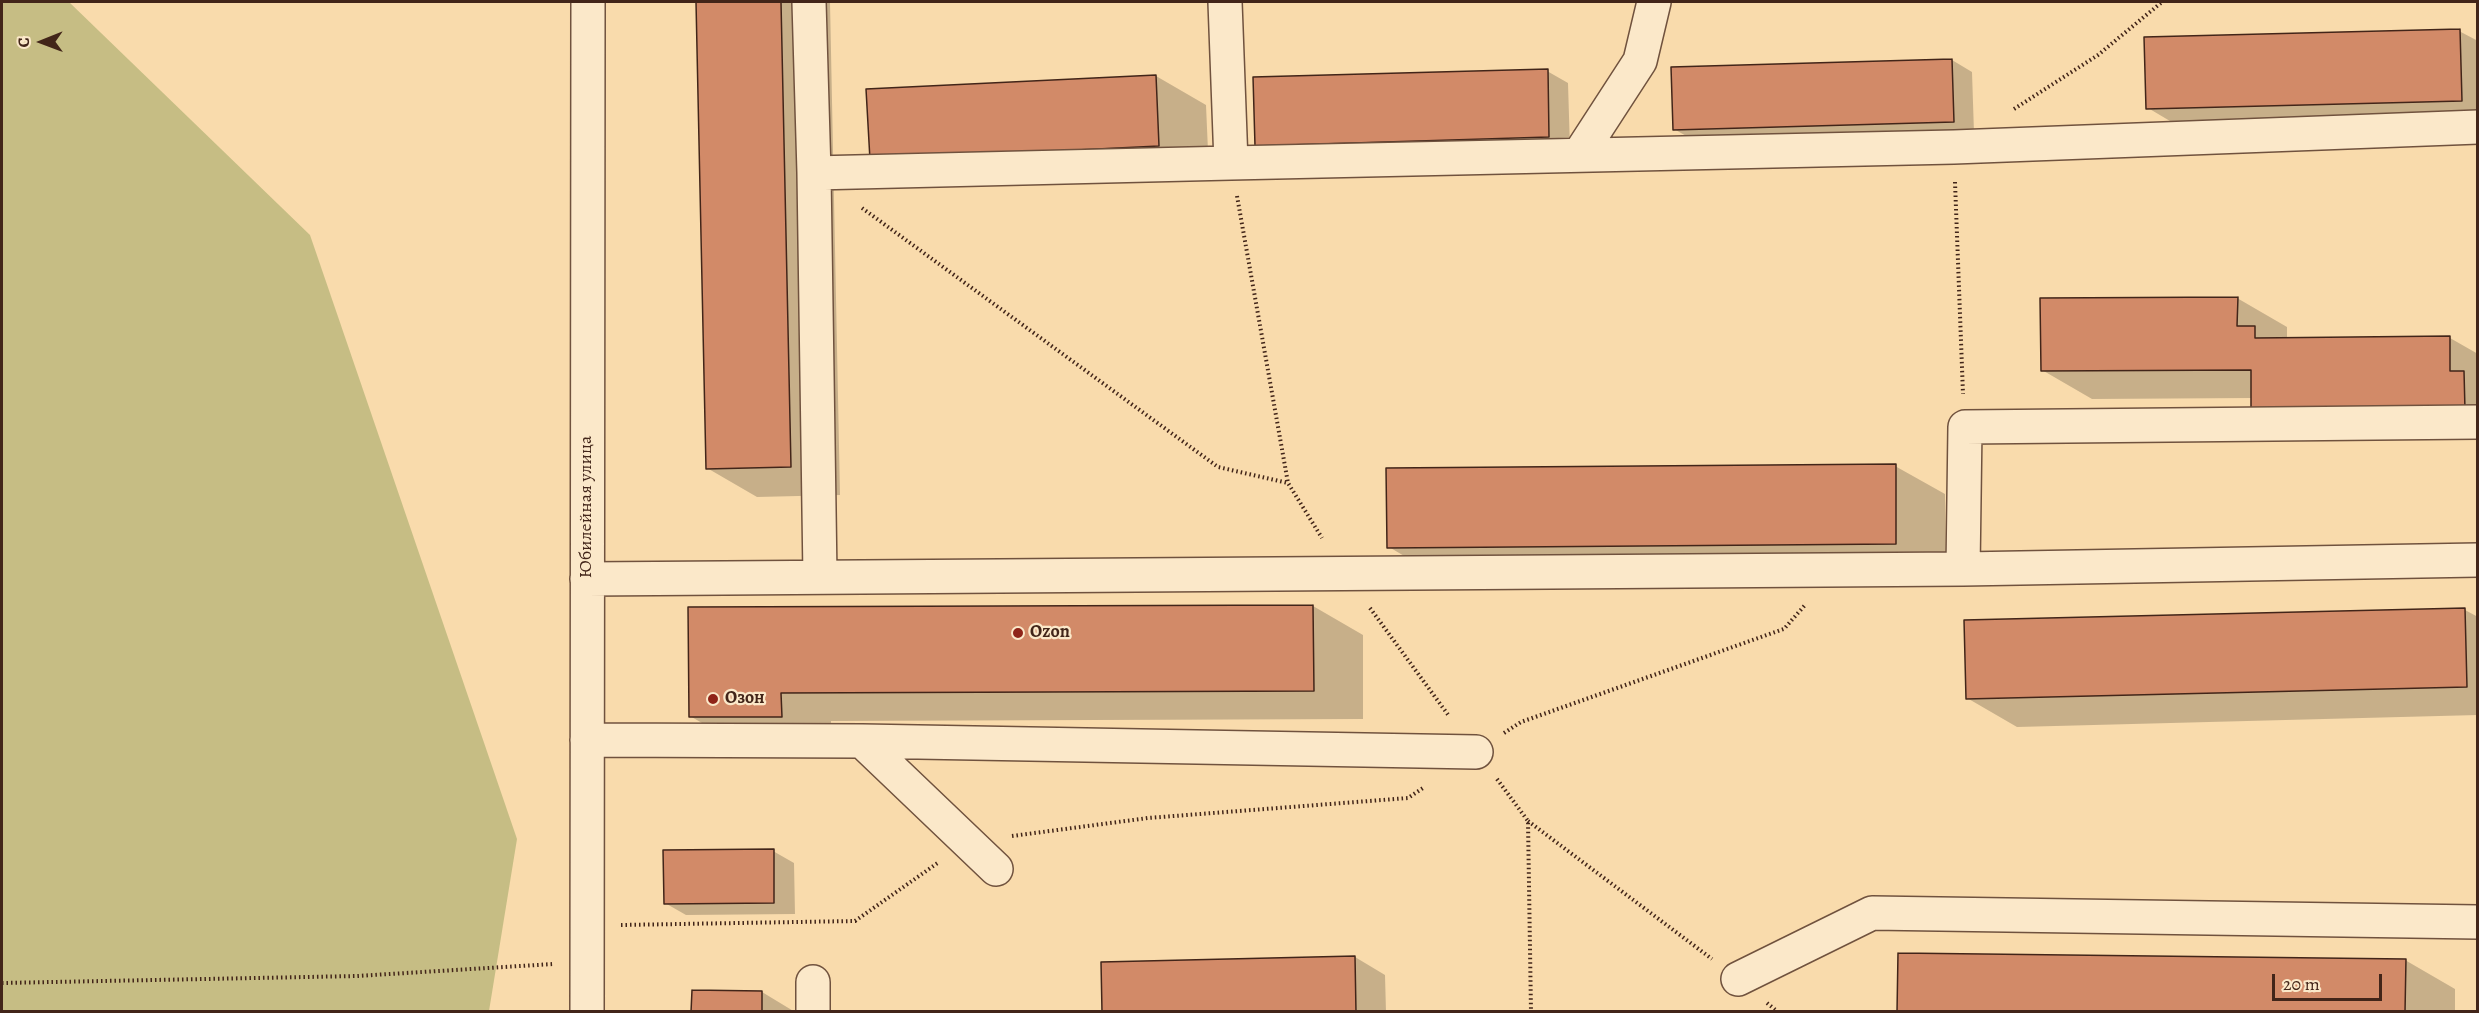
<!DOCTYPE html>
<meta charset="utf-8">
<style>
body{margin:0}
#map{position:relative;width:2479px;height:1013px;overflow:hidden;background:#f9dbac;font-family:Alegreya,serif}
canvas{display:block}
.frame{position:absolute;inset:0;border:3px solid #422519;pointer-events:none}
.north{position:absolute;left:12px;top:12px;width:60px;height:60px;-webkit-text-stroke:4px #fbe8c9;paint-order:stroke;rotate:269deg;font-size:16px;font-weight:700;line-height:24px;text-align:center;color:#422519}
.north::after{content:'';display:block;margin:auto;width:21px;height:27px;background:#422519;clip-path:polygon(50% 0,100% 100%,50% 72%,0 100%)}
.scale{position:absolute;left:2272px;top:974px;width:110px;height:27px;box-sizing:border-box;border:3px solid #422519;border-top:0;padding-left:8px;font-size:18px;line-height:21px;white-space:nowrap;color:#422519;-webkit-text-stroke:4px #fbe8c9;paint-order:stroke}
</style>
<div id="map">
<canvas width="2479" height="1013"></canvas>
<div class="frame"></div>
<div class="north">С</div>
<div class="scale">20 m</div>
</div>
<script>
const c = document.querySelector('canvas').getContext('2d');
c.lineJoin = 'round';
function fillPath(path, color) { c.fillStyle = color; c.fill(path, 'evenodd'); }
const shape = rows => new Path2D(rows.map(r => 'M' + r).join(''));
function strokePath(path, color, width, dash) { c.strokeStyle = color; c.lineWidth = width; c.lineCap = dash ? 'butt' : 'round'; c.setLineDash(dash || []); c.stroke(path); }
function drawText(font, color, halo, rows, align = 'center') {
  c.font = font + ' Alegreya,serif'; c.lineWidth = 4.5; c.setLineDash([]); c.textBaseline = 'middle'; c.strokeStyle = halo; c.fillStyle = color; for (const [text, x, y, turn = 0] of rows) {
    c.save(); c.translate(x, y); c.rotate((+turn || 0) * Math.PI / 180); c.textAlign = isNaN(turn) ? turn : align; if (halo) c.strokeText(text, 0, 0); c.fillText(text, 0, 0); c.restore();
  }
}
fillPath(shape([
 [2,2,69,2,310,235,517,839,489,1011,2,1011]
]), '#c6bd84');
fillPath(shape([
 [697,2,830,2,840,495,757,497,707,468],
 [2459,31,2478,41,2478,130,2197,137,2148,108],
 [1952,60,1972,72,1974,133,1695,141,1674,129],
 [1547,71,1568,83,1570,149,1277,157,1256,145],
 [1156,76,1206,105,1209,174,921,188,871,159],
 [2237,298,2287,327,2287,339,2450,338,2478,354,2478,438,2253,398,2092,399,2042,370],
 [1895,466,1945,494,1946,572,1438,576,1389,547],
 [1313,606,1363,635,1363,719,831,721,831,745,740,745,690,716,689,609],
 [2465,610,2478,617,2478,715,2017,727,1967,698],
 [773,851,794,863,795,914,686,915,665,903],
 [1355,957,1385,975,1386,1012,1103,1012],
 [2405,960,2455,989,2455,1012,1899,1012],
 [762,992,795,1012,693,1012]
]), '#0003');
const building = shape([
 [696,2,781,2,791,467,706,469,696,2],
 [2460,29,2462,101,2146,109,2144,37,2460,29],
 [1952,59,1954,122,1673,130,1671,67,1952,59],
 [1548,69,1549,137,1255,146,1253,77,1548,69],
 [1156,75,1159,146,870,160,866,89,1156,75],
 [2238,297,2237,326,2255,326,2255,338,2450,336,2450,371,2464,371,2465,410,2251,411,2251,370,2041,371,2040,298,2238,297],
 [1896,464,1896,544,1387,548,1386,468,1896,464],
 [1313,605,1314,691,781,693,782,717,689,717,688,607,1313,605],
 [2465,608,2467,687,1966,699,1964,620,2465,608],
 [774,849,774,903,664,904,663,850,774,849],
 [1898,953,2406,959,2405,1012,1897,1012,1898,953],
 [1355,956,1356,1012,1102,1012,1101,962,1355,956],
 [692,990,762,991,762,1012,691,1012,692,990]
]);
fillPath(building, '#d28a68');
strokePath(building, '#422519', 1.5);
const minor = shape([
 [809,2,814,173,1231,163,1225,2],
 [1579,155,1640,61,1654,2],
 [1231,163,1954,147,2478,127],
 [814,173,820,577],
 [1963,569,1965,427,2478,422],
 [587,579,1963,569,2478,560],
 [587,740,862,741,996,869],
 [862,741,1476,752],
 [1738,979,1872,913,2478,922],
 [813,982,813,1012],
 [587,1012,588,2]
]);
strokePath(minor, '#70523e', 36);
strokePath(shape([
 [2014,109,2098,55,2162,2],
 [1955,182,1963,394],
 [1237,196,1288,483,1322,538],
 [862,208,1218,467,1288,483],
 [1370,608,1449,716],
 [1504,733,1521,722,1784,629,1805,605],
 [1497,779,1528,821,1531,1012],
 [1528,821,1712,959],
 [1012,836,1148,818,1408,798,1423,788],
 [621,925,855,921,939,862],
 [2,983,357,976,553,964],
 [1767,1003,1778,1012]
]), '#422519', 4, [1.5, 3]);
strokePath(minor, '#fbe8c9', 33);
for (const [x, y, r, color] of [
 [1018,633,6,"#8f2418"],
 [713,699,6,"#8f2418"]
]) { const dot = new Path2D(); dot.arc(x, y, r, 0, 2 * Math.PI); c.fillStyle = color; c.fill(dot); strokePath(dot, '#fbe8c9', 2); }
drawText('18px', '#422519', '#fbe8c9', [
 ["Юбилейная улица",587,507,-90]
]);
drawText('bold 18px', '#422519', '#fbe8c9', [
 ["Ozon",1030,633],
 ["Озон",725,699]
], 'left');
</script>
